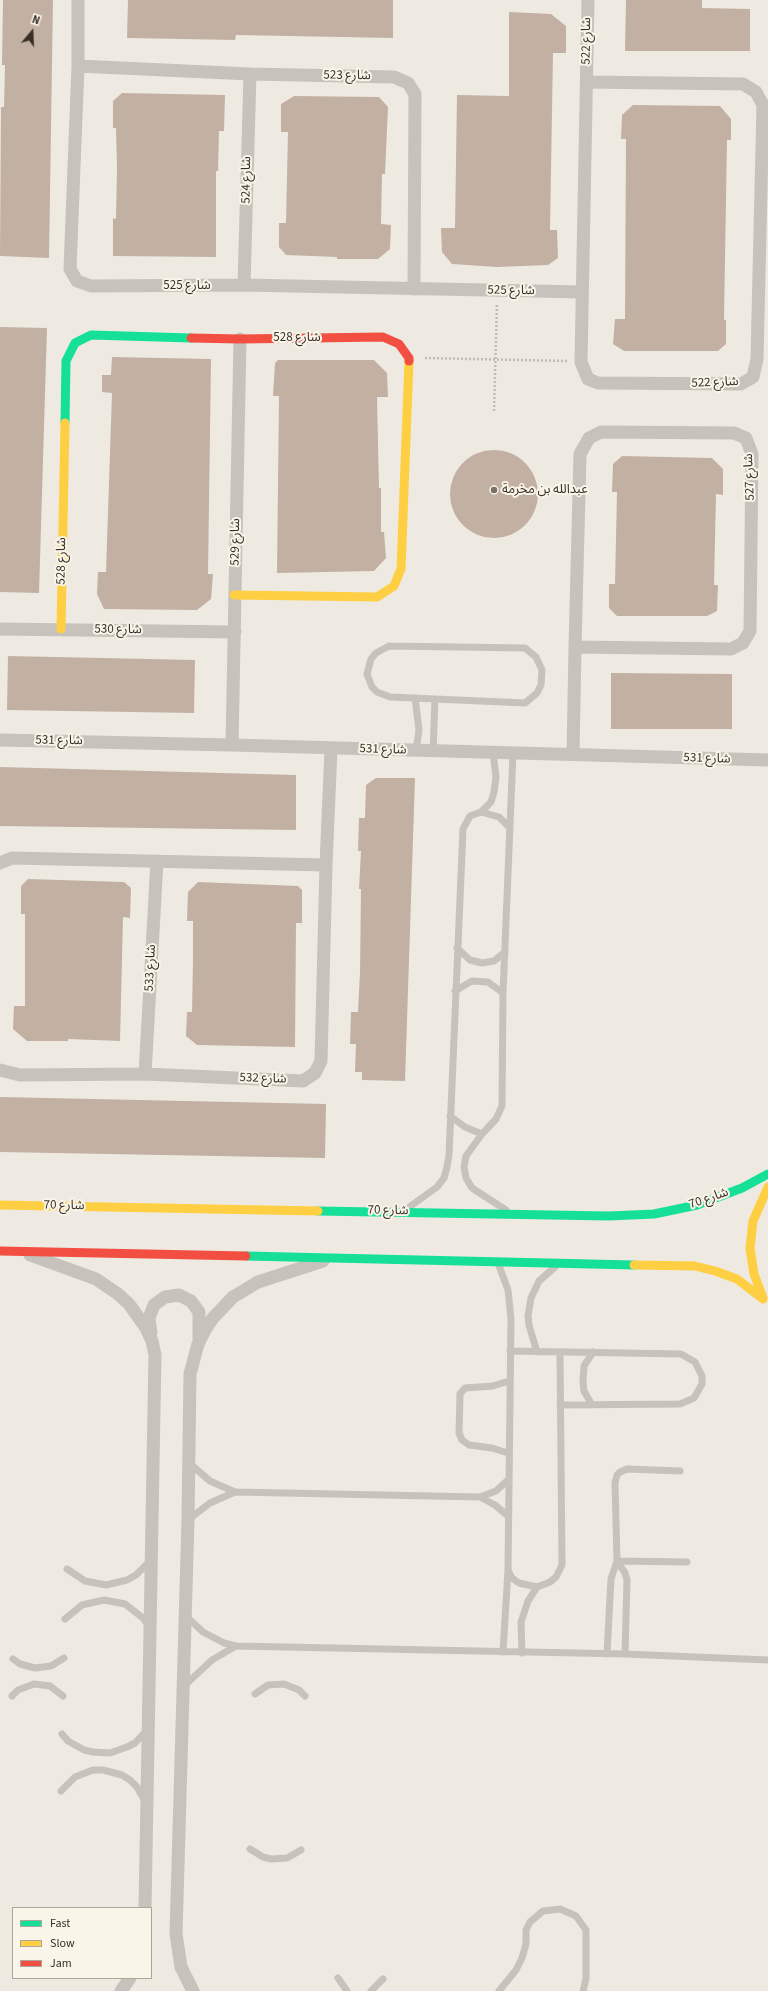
<!DOCTYPE html>
<meta charset="utf-8">
<style>
body{margin:0}
#map{position:relative;width:768px;height:1991px;overflow:hidden;background:#eeeae2;font-family:"Source Sans 3",sans-serif}
canvas{display:block}
.legend{position:absolute;left:12px;top:1907px;width:140px;height:72px;box-sizing:border-box;background:#faf5e9;border:1px solid #aca69c;margin:0;padding:5px 7px;list-style:none;font-size:12px;color:#383028}
.legend li{display:flex;align-items:center;gap:8px;height:20px}
.legend b{width:20px;border:1px solid #aca69c}
.north{position:absolute;left:12px;top:12px;width:40px;height:40px;-webkit-text-stroke:3px #faf5e9;paint-order:stroke;rotate:19deg;font-size:11px;font-weight:700;line-height:16px;text-align:center;color:#383028}
.north::after{content:'';display:block;margin:auto;width:14px;height:18px;background:#383028;clip-path:polygon(50% 0,100% 100%,50% 72%,0 100%)}
</style>
<div id="map">
<canvas width="768" height="1991"></canvas>
<ul class="legend">
<li><b style="height:5px;background:#16e098"></b>Fast</li>
<li><b style="height:5px;background:#ffcf43"></b>Slow</li>
<li><b style="height:5px;background:#f24e42"></b>Jam</li>
</ul>
<div class="north">N</div>
</div>
<script>
const c = document.querySelector('canvas').getContext('2d');
c.lineJoin = 'round';
function fillPath(path, color) { c.fillStyle = color; c.fill(path, 'evenodd'); }
const shape = rows => new Path2D(rows.map(r => 'M' + r).join(''));
function strokePath(path, color, width, dash) { c.strokeStyle = color; c.lineWidth = width; c.lineCap = dash ? 'butt' : 'round'; c.setLineDash(dash || []); c.stroke(path); }
function drawText(font, color, halo, rows, align = 'center') {
  c.font = font + ' "Source Sans 3","Noto Sans Arabic",sans-serif'; c.lineWidth = 4; c.setLineDash([]); c.textBaseline = 'middle'; c.strokeStyle = halo; c.fillStyle = color; for (const [text, x, y, turn = 0] of rows) {
    c.save(); c.translate(x, y); c.rotate((+turn || 0) * Math.PI / 180); c.textAlign = isNaN(turn) ? turn : align; if (halo) c.strokeText(text, 0, 0); c.fillText(text, 0, 0); c.restore();
  }
}
fillPath(shape([
 [3,0,53,0,49,258,0,256,1,107,4,107,5,65,2,65],
 [128,0,393,0,393,38,236,35,235,40,127,38],
 [626,0,702,0,702,8,750,9,750,51,625,51],
 [509,12,551,14,566,26,566,53,553,53,550,230,557,230,558,258,548,265,497,267,452,264,442,252,441,228,455,228,457,95,509,96],
 [122,93,225,95,224,131,219,131,218,171,216,171,216,257,113,256,113,218,116,219,117,169,116,128,113,128,113,101],
 [294,96,379,97,388,107,385,174,382,174,381,224,391,225,390,249,378,259,337,259,337,257,286,255,279,247,279,223,286,223,288,132,281,132,281,104],
 [633,105,720,106,731,119,731,140,727,140,724,320,726,320,726,344,718,351,624,351,613,344,615,319,625,319,626,139,621,139,622,115],
 [0,327,47,328,39,593,0,592],
 [112,357,211,359,208,574,213,574,211,599,197,610,104,609,97,594,98,572,106,572,112,393,102,392,102,375,111,375],
 [278,360,374,360,387,373,388,397,377,397,379,488,381,488,381,532,384,532,386,558,374,571,277,573,279,396,273,396,275,363],
 '450 494a44 44 0 1 1 88 0a44 44 0 1 1-88 0Z',
 [622,456,712,458,723,469,723,495,716,494,714,585,718,585,717,611,707,616,617,616,609,608,609,584,615,584,617,492,612,492,613,464],
 [8,656,195,660,194,713,7,710],
 [611,673,732,674,732,729,611,729],
 [0,767,296,775,296,830,0,826],
 [376,778,415,778,405,1081,362,1080,362,1072,355,1072,356,1044,350,1044,351,1012,358,1012,360,972,361,889,359,889,361,851,358,851,359,818,365,818,366,785],
 [28,879,124,882,131,888,130,918,123,917,120,1041,68,1039,68,1041,27,1041,13,1029,14,1006,25,1006,25,914,21,914,21,886],
 [198,882,298,886,302,890,302,923,296,923,295,1047,197,1045,186,1036,187,1012,192,1012,193,961,193,921,187,921,188,892],
 [0,1097,326,1104,325,1158,0,1152]
]), '#c2b1a3');
strokePath(shape([
 [425,358,568,361],
 [494,411,497,304]
]), '#c0bbb3', 2.5, [2, 2]);
strokePath(shape([
 [389,646,525,648,536,657,542,670,541,685,537,693,525,703,390,697,377,692,372,687,367,674,371,659,376,653,389,646],
 [415,698,419,730,416,751],
 [433,752,435,699],
 [481,812,499,817,509,827],
 [457,948,470,960,482,963,494,961,505,952],
 [455,991,472,981,488,982,503,993],
 [450,1116,465,1127,482,1134],
 [408,1208,437,1187,444,1178,447,1167,449,1155,463,829,470,816,481,812,491,802,494,792,496,777,493,753],
 [506,1210,472,1188,466,1178,464,1167,466,1156,482,1134,496,1119,502,1106,503,993,513,753],
 [498,1263,508,1290,511,1319,508,1570,503,1652],
 [510,1351,681,1354,695,1362,702,1376,702,1384,694,1398,680,1404,560,1405],
 [537,1352,529,1325,528,1316,531,1298,539,1281,555,1267],
 [592,1405,584,1391,583,1382,584,1366,593,1352],
 [508,1453,492,1448,469,1445,462,1440,459,1433,460,1394,465,1388,493,1386,509,1381],
 [189,1463,210,1481,235,1492,480,1497,496,1491,509,1479],
 [480,1497,495,1505,508,1516],
 [188,1520,210,1503,235,1492],
 [617,1561,625,1573,627,1580,625,1654],
 [617,1561,687,1562],
 [67,1569,85,1581,106,1585,127,1580,136,1575,150,1561],
 [508,1570,512,1578,519,1583,537,1587,550,1582,556,1577,562,1565,560,1352],
 [186,1616,203,1632,224,1643,236,1646,625,1654,768,1660],
 [65,1619,82,1605,104,1600,125,1604,143,1618,148,1625],
 [522,1653,521,1622,528,1601,537,1587],
 [607,1654,611,1579,617,1561,615,1483,617,1475,620,1472,627,1469,680,1471],
 [13,1659,20,1664,35,1668,51,1666,64,1658],
 [184,1686,212,1660,236,1646],
 [255,1694,268,1685,284,1684,299,1690,305,1696],
 [12,1696,18,1690,34,1684,50,1686,63,1696],
 [62,1734,68,1741,84,1750,93,1752,110,1753,127,1747,135,1743,147,1730],
 [61,1791,75,1777,93,1770,103,1770,122,1775,130,1780,137,1787,145,1801],
 [250,1849,263,1857,271,1859,287,1858,301,1850],
 [338,1978,347,1991],
 [371,1991,383,1979],
 [499,1991,516,1970,522,1958,526,1944,526,1930,530,1922,543,1911,560,1909,576,1916,586,1930,586,1979,583,1991]
]), '#c7c2bb', 7);
strokePath(shape([
 [78,0,78,66,70,269,77,281,91,286,244,285,582,292],
 [78,66,250,74,394,77,408,83,415,94,414,289],
 [587,82,743,84,756,92,763,105,757,359,753,377,741,384,598,383,588,379,581,362,588,0],
 [244,285,250,74],
 [0,629,235,632],
 [0,740,232,745,768,760],
 [232,745,240,339],
 [573,754,575,647,580,454,589,438,601,432,734,433,746,438,752,454,750,631,743,643,731,649,575,647],
 [0,863,12,858,326,865],
 [0,1070,20,1075,145,1074,303,1081,315,1073,321,1061,326,865,331,749],
 [145,1074,157,861],
 [30,1255,96,1279,118,1294,129,1304,146,1328,152,1341,155,1355,145,1908],
 [151,1333,149,1318,154,1305,165,1297,179,1295,191,1301,199,1312,199,1338],
 [121,1991,130,1978],
 [193,1991,181,1967,176,1934,188,1520,190,1374,198,1344,205,1330,213,1318,233,1297,258,1282,323,1261]
]), '#c7c2bb', 13);
strokePath(shape([
 [65,423,66,361,75,343,91,335,191,338],
 [318,1211,609,1216,654,1214,697,1205,742,1188,768,1174],
 [246,1256,634,1265]
]), '#16e098', 9);
strokePath(shape([
 [234,595,377,597,394,586,401,569,409,361],
 [61,629,65,423],
 [0,1205,318,1211],
 [634,1265,695,1266,715,1271,737,1279,763,1299],
 [763,1298,754,1274,750,1248,753,1221,768,1187]
]), '#ffcf43', 9);
strokePath(shape([
 [191,338,240,339,383,337,399,344,409,358,409,361],
 [0,1251,246,1256]
]), '#f24e42', 9);
for (const [x, y, r, color] of [
 [494,490,4,"#787169"]
]) { const dot = new Path2D(); dot.arc(x, y, r, 0, 2 * Math.PI); c.fillStyle = color; c.fill(dot); strokePath(dot, '#faf5e9', 1.5); }
drawText('13px', '#383028', '#faf5e9', [
 ["شارع 522",587,41,-89],
 ["شارع 523",347,76,1],
 ["شارع 524",247,180,-89],
 ["شارع 525",187,286],
 ["شارع 525",511,291,1],
 ["شارع 528",297,338],
 ["شارع 522",715,383,-2],
 ["شارع 527",750,477,-92],
 ["شارع 529",236,542,-89],
 ["شارع 528",62,561,-89],
 ["شارع 530",118,630,1],
 ["شارع 531",59,741,1],
 ["شارع 531",383,750,2],
 ["شارع 531",707,759,2],
 ["شارع 533",151,968,-87],
 ["شارع 532",263,1079,2],
 ["شارع 70",709,1199,-19],
 ["شارع 70",64,1206,1],
 ["شارع 70",388,1211,1]
]);
drawText('13px', '#383028', '#faf5e9', [
 ["عبدالله بن مخرمة",502,490]
], 'left');
</script>
